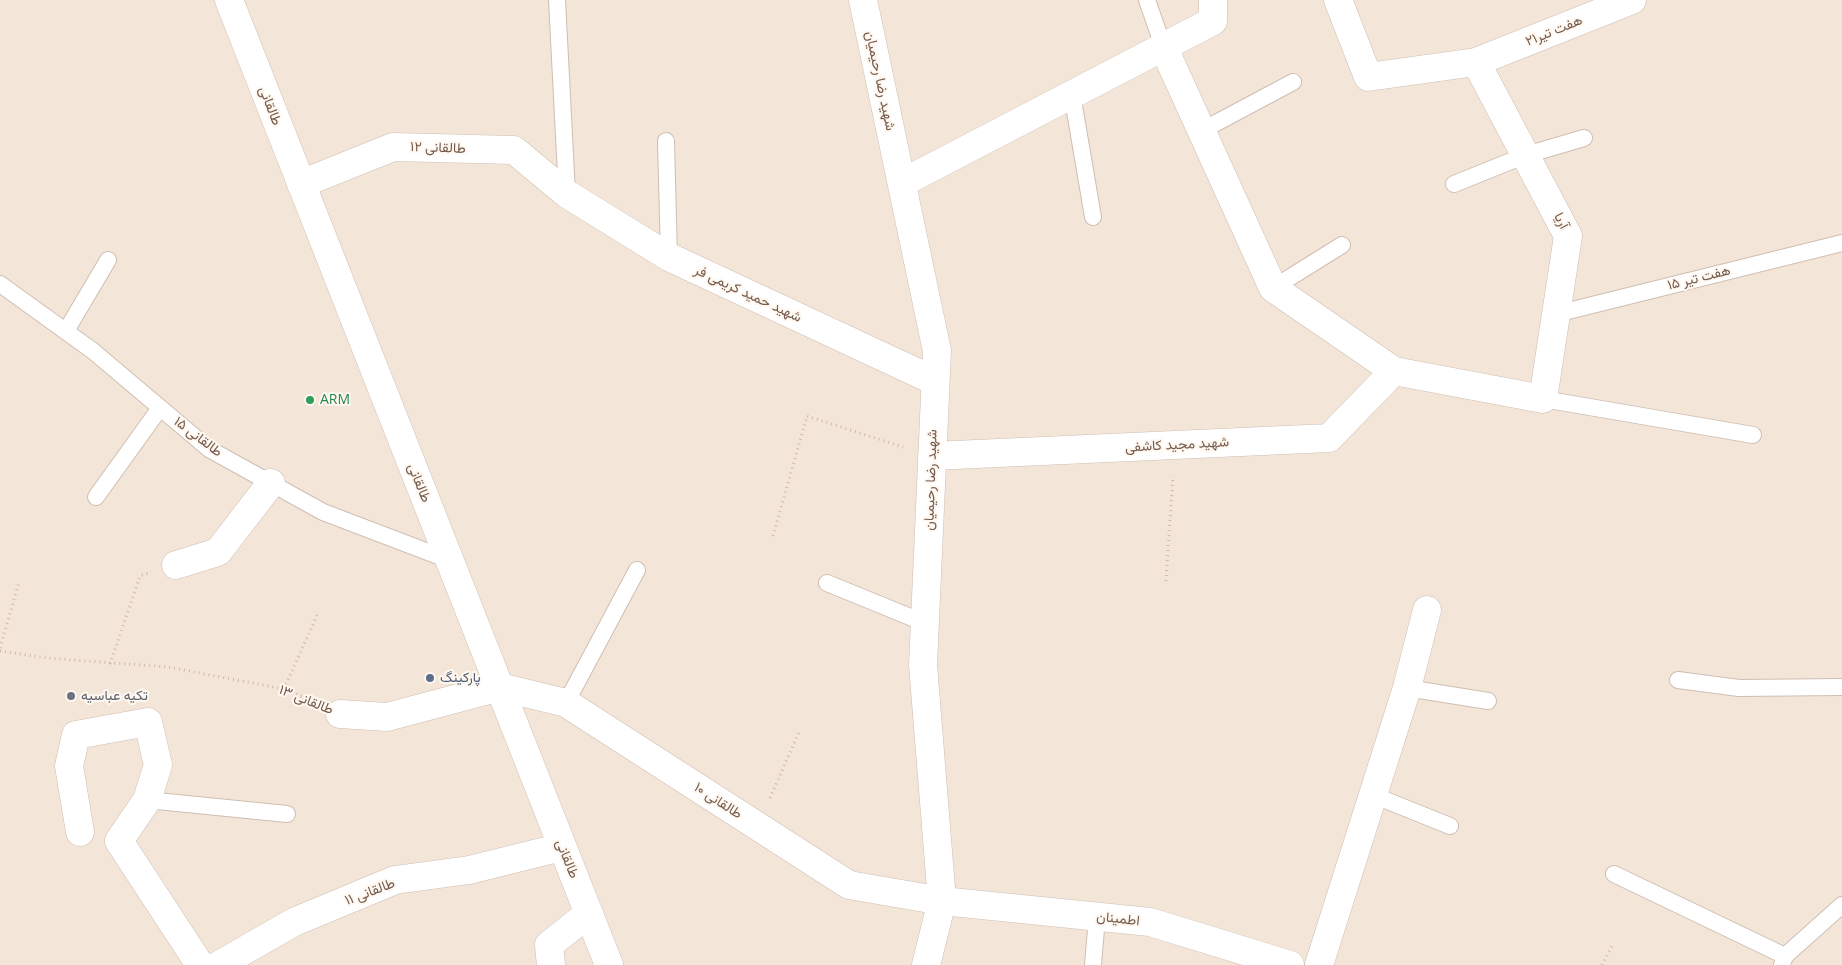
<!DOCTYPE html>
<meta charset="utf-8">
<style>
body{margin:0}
canvas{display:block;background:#fbf4ea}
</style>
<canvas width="1842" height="965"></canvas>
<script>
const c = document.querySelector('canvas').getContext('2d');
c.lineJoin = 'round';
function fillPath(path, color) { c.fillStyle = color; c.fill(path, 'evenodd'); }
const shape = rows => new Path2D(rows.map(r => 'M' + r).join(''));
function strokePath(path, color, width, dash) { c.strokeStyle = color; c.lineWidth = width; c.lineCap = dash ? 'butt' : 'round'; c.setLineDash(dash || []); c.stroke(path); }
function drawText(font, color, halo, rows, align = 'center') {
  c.font = font + ' "Open Sans",Vazirmatn,sans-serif'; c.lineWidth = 4; c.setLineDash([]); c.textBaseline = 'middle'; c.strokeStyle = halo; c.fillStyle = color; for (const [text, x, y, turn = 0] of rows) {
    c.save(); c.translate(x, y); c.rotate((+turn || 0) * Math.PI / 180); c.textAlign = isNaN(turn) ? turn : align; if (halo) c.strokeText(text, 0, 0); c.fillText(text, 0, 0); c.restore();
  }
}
fillPath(shape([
 [0,0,1842,0,1842,965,0,965]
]), '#f3e6d8');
const service = shape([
 [557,0,567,194],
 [1147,0,1163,46],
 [1072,94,1093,217],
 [1201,131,1293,82],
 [666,141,669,257],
 [1454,184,1526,155,1584,138],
 [0,284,93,351,209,449,323,512,449,560],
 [1273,288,1342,245],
 [1556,314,1842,243],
 [66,331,108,260],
 [1543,399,1753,435],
 [96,497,160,408],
 [827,583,925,623],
 [1678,680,1739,688,1842,687],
 [1407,688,1488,701],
 [566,703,637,570],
 [1373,795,1450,826],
 [147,800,287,814],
 [1614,874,1785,956],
 [1093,965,1097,917],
 [1782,965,1785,956,1842,905]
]);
const minor = shape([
 [863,0,937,351,923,665,942,901,926,965],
 [1338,0,1368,77,1476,62,1632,0],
 [1163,46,1273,288,1394,371,1543,399,1568,236,1476,62],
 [902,183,1213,21,1213,0],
 [301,184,393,147,514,150,567,194,669,257,935,381],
 [932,456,1329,438,1394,371],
 [176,565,218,552,271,483],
 [340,714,387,717,500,687,566,703,849,885,942,901,1150,922,1290,965],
 [80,832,69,766,76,735,148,722,158,765,147,800,119,841,200,965],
 [219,965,294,922,395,880,469,870,562,847],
 [551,965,549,945,589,913],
 [1319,965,1407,688,1427,610]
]);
const secondary = shape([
 [229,0,609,965]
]);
strokePath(service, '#cfbeb2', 18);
strokePath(minor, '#cfbeb2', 29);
strokePath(secondary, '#d2beb0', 29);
strokePath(shape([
 [773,536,807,416,903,447],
 [1166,581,1173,476],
 [0,648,19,582],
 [0,651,47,658,168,667,284,689,314,702],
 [110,664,140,576,149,573],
 [284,689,318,613],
 [770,798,799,732],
 [1602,965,1612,946]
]), '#d4b6a6', 3, [1, 4]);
strokePath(service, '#fff', 16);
strokePath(minor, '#fff', 28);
strokePath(secondary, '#fff', 28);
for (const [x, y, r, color] of [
 [310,400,5,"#2e9e5b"],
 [430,678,5,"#5c6f8a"],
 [71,696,5,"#6b7280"]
]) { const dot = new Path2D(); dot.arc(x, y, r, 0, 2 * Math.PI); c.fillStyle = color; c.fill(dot); strokePath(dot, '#fef8f0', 2); }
drawText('14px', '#755a4e', '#fef8f0', [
 ["هفت تیر۲۱",1554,31,-22],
 ["شهید رضا رحیمیان",880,81,78],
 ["طالقانی",270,106,69],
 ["طالقانی ۱۲",438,148,2],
 ["آریا",1561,221,62],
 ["هفت تیر ۱۵",1699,278,-14],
 ["شهید حمید کریمی فر",748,294,25],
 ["طالقانی ۱۵",198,437,37],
 ["شهید مجید کاشفی",1177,445,-3],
 ["شهید رضا رحیمیان",931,480,-88],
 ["طالقانی",419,483,68],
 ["طالقانی ۱۳",306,700,22],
 ["طالقانی ۱۰",718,801,33],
 ["طالقانی",567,859,68],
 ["طالقانی ۱۱",370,892,-21],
 ["اطمینان",1118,919,6]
]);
drawText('14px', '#27864d', '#fef8f0', [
 ["ARM",320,400]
], 'left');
drawText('14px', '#4e5e75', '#fef8f0', [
 ["پارکینگ",440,678]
], 'left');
drawText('14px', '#5b616d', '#fef8f0', [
 ["تکیه عباسیه",81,696]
], 'left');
</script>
